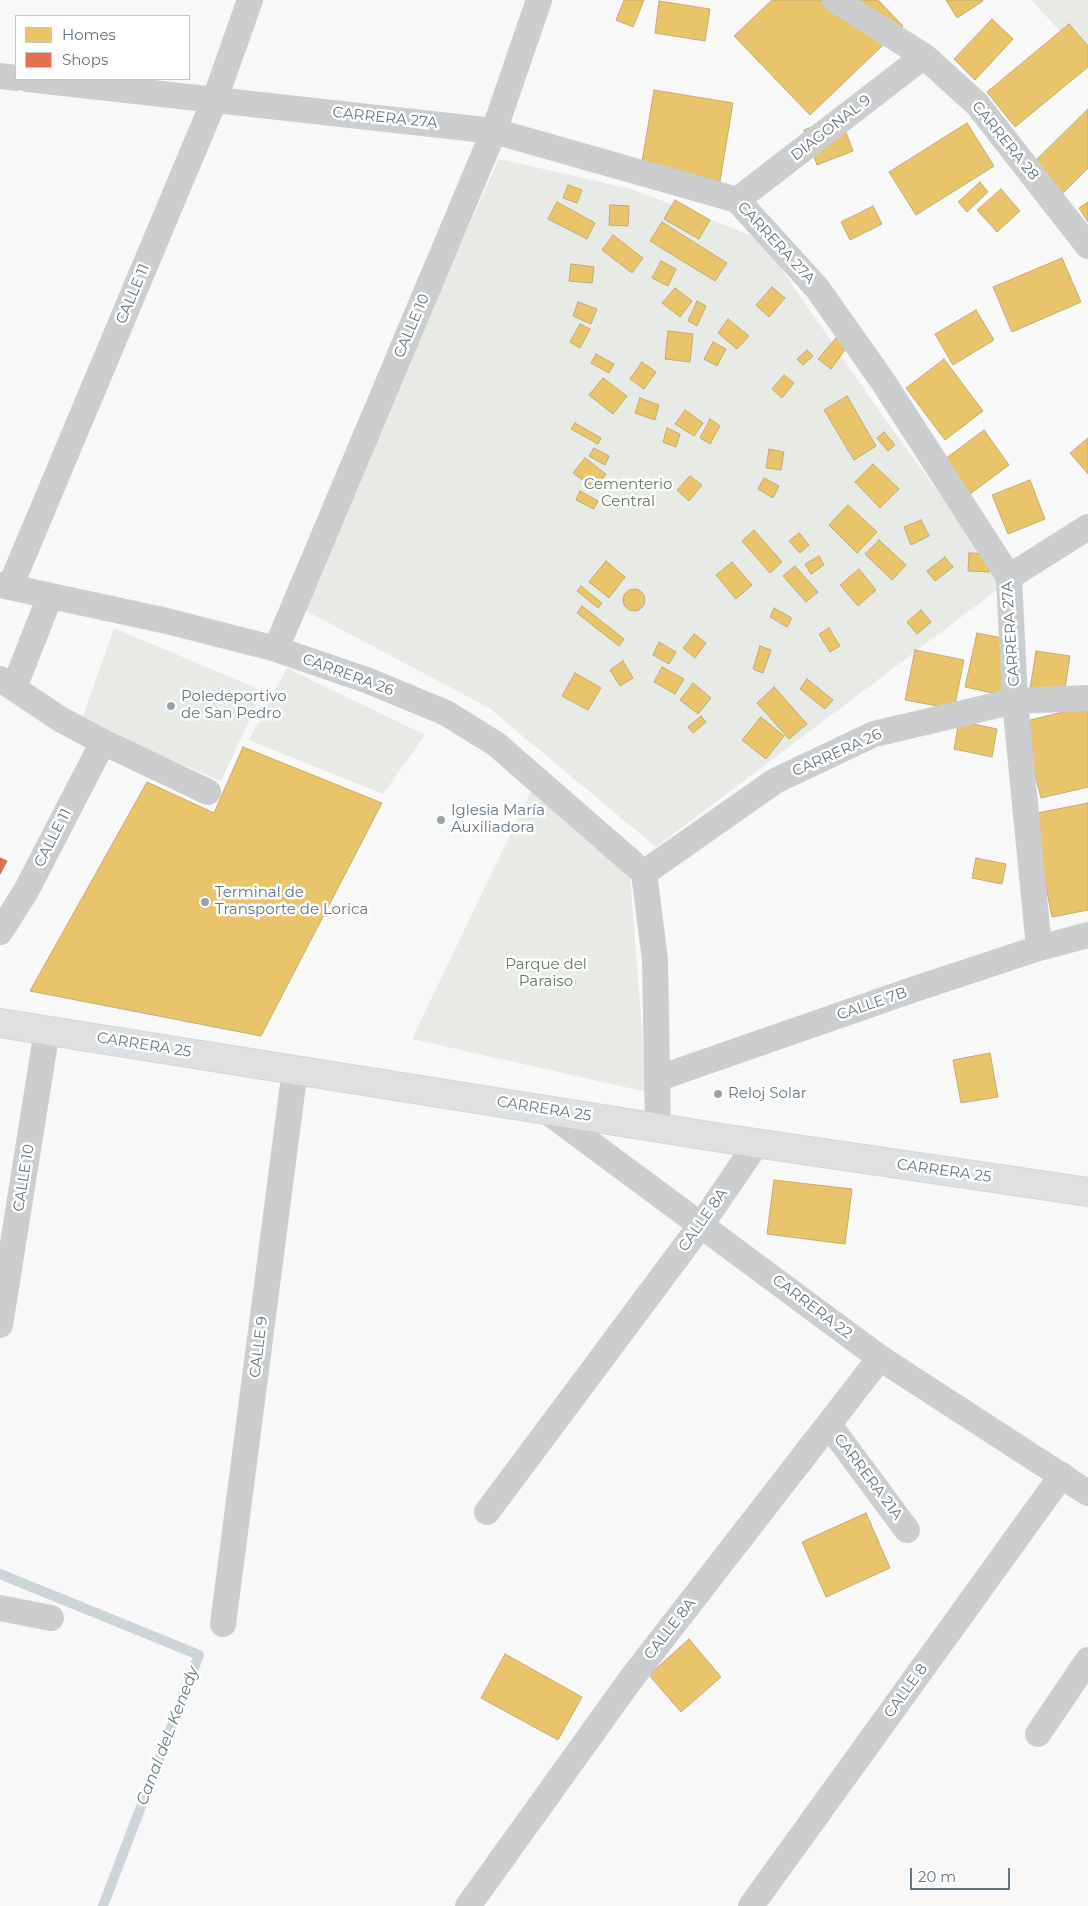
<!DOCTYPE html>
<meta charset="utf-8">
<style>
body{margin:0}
#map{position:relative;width:1088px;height:1906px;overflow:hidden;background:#f8f8f8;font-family:Montserrat,sans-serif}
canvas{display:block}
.legend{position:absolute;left:15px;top:15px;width:175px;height:65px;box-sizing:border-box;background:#fff;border:1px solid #c1c8cd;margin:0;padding:6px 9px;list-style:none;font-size:15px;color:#657581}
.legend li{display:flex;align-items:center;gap:10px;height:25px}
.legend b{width:25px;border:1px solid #c1c8cd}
.scale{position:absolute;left:910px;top:1868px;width:100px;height:22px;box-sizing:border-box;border:2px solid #657581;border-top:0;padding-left:6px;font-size:15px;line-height:18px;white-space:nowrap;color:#657581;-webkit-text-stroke:4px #fff;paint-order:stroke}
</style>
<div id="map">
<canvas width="1088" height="1906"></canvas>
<ul class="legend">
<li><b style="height:14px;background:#e9c46a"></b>Homes</li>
<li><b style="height:14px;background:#e76f51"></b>Shops</li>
</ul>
<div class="scale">20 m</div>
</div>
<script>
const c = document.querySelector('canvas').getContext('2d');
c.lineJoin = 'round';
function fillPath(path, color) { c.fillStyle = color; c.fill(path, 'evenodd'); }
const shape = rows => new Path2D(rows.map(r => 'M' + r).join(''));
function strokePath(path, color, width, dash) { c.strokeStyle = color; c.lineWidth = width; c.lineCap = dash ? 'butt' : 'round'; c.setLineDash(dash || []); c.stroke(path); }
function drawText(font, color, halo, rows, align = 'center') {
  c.font = font + ' Montserrat,sans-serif'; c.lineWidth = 5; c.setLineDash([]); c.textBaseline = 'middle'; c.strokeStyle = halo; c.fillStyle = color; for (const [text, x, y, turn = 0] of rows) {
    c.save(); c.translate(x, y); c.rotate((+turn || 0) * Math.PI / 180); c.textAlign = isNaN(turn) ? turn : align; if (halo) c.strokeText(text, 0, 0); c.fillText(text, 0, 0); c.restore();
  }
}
fillPath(shape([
 [1031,0,1088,0,1088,61],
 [499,159,632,189,761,239,882,415,1005,584,656,847,489,708,297,606],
 [114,628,263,691,221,781,81,722],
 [287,668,425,735,383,794,249,740],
 [532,789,630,877,647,1092,412,1039]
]), '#e7eae5');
const homes = shape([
 [624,0,644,0,633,27,616,20,624,0],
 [772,0,878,0,903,26,810,115,734,36,772,0],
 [946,0,982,0,983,1,957,18,946,0],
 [659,1,710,9,705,41,655,33,659,1],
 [992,19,1013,39,975,80,954,59,992,19],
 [1069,24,1088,46,1088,67,1015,127,987,92,1069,24],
 [654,90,733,103,719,187,640,174,654,90],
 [1088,109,1088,168,1062,194,1033,163,1088,109],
 [840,116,853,151,817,165,804,130,840,116],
 [967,123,994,166,916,215,889,172,967,123],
 [980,182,988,192,967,212,958,202,980,182],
 [568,185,582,190,577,203,563,198,568,185],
 [1001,189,1020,211,997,232,977,210,1001,189],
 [675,200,710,220,699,239,664,219,675,200],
 [557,202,595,223,587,239,548,219,557,202],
 [1088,202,1088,222,1079,208,1088,202],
 [610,205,629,206,628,226,609,225,610,205],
 [873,206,882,224,850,240,841,222,873,206],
 [662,222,727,263,715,281,650,241,662,222],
 [613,235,643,258,632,273,602,250,613,235],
 [1062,258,1081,302,1012,332,993,287,1062,258],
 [661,261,676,269,668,286,652,278,661,261],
 [571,264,594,267,592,283,569,281,571,264],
 [772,287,785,298,769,317,756,305,772,287],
 [675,288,692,301,680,317,662,303,675,288],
 [697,301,706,306,697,326,688,321,697,301],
 [578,302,597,309,591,324,573,316,578,302],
 [976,310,994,340,953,365,935,334,976,310],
 [728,319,749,336,737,349,718,333,728,319],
 [580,324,590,329,580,348,570,342,580,324],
 [668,331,693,334,690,362,665,359,668,331],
 [836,338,847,347,831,369,818,359,836,338],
 [713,342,726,349,717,366,704,359,713,342],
 [807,350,813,356,803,365,797,359,807,350],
 [596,354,614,364,609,373,591,363,596,354],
 [944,359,983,411,945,440,906,388,944,359],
 [642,362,656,372,644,389,630,379,642,362],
 [784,375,794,383,782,398,772,389,784,375],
 [603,378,627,396,613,414,589,395,603,378],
 [847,396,876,446,854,460,824,410,847,396],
 [640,398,659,405,655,420,635,413,640,398],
 [685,410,703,423,694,436,675,424,685,410],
 [710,419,720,426,710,444,700,438,710,419],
 [575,423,601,438,598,444,571,429,575,423],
 [667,428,680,434,676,447,663,442,667,428],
 [984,430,1009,465,970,494,945,459,984,430],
 [884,432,895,445,888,451,877,438,884,432],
 [1088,438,1088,474,1070,453,1088,438],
 [594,448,609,456,605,465,589,456,594,448],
 [769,449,784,452,781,470,766,468,769,449],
 [585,458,606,474,595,489,573,473,585,458],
 [873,464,899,489,880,508,855,482,873,464],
 [690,476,702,485,689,501,677,490,690,476],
 [764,478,779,486,773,498,758,489,764,478],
 [1030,480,1045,519,1008,534,992,495,1030,480],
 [580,491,598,501,594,509,576,500,580,491],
 [848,505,877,532,857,553,829,525,848,505],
 [921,520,929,536,911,545,904,527,921,520],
 [754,530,782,562,770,573,742,541,754,530],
 [799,533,809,545,800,553,789,541,799,533],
 [879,540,906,565,892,580,865,554,879,540],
 [969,553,990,554,989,572,968,571,969,553],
 [819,556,824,565,811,574,805,564,819,556],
 [945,557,953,567,935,581,927,571,945,557],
 [606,561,625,577,609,598,589,582,606,561],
 [732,562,752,585,736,599,716,575,732,562],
 [795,566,818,592,806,602,783,576,795,566],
 [859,569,876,590,858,606,840,585,859,569],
 [581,586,602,603,598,608,577,591,581,586],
 '623 600a11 11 0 1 1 22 0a11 11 0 1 1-22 0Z',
 [582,606,624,639,619,646,577,613,582,606],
 [774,608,792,618,787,627,770,617,774,608],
 [921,610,931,622,917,634,907,622,921,610],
 [829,628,840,646,830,652,819,634,829,628],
 [977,633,1022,642,1011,697,965,687,977,633],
 [694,634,706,643,695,658,683,648,694,634],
 [659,642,676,652,669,664,653,655,659,642],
 [760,646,771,650,763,673,753,669,760,646],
 [915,650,964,660,954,709,905,700,915,650],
 [1036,651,1070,656,1063,701,1029,695,1036,651],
 [623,661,633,678,620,686,610,670,623,661],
 [662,667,684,679,675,694,654,682,662,667],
 [575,673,601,688,588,710,562,696,575,673],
 [807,679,833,700,825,709,800,689,807,679],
 [693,683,711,698,698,714,680,700,693,683],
 [774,687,807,724,789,739,757,703,774,687],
 [1088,706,1088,787,1041,798,1022,722,1088,706],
 [701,716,706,722,693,733,688,727,701,716],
 [761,717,784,736,766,759,742,740,761,717],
 [959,721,997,729,992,757,954,749,959,721],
 [243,747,382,803,261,1036,30,991,147,782,214,813,243,747],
 [1088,803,1088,910,1052,917,1032,814,1088,803],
 [976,858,1006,864,1002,884,972,878,976,858],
 [990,1053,998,1097,961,1103,953,1060,990,1053],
 [774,1180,852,1189,845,1244,767,1234,774,1180],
 [866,1513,890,1568,826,1597,802,1542,866,1513],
 [689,1639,721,1677,681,1712,649,1675,689,1639],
 [505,1654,582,1697,558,1740,481,1698,505,1654]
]);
fillPath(homes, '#e9c46a');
strokePath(homes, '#c1ac71', 1);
const shops = shape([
 [0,858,7,861,0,874,0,858]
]);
fillPath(shops, '#e76f51');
strokePath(shops, '#c0715f', 1);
strokePath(shape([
 [0,1574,199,1655,103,1906]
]), '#ced5d8', 10);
const primary = shape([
 [0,1023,728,1139,1088,1192]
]);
strokePath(primary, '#d4d5d6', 30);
strokePath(shape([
 [835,0,924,56,977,104,1088,246],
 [0,76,16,78],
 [27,79,494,131,737,200,817,288,884,383,1009,577,1015,701,1039,948],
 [737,200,924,56],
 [1009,577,1088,527],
 [0,585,167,621,276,649,369,681,446,713,496,744,644,873,655,960,658,1128],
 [10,587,215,99,250,0],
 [276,649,494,131,539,0],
 [0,679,60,719,103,742,208,792],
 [14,688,50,596],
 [644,873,775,781,874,734,1015,701,1088,698],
 [0,932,26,891,103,742],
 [659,1078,912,990,1039,948,1088,935],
 [544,1109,880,1358,1088,1493],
 [0,1325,47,1030],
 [829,1425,907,1530],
 [487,1512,701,1225,757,1143],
 [0,1608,51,1618],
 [223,1624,295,1069],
 [1038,1734,1088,1660],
 [468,1906,631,1679,880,1358],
 [751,1906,1062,1475]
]), '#cbcdce', 26);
strokePath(primary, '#dfe0e1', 28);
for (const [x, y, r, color] of [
 [171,706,5,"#98a3ab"],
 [441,820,5,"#98a3ab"],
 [205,902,5,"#98a3ab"],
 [718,1094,5,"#98a3ab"]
]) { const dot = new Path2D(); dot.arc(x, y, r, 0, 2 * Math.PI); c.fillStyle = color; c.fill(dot); strokePath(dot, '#fff', 2); }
drawText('15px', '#657581', '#fff', [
 ["CARRERA 27A",385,118,6],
 ["DIAGONAL 9",831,128,-38],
 ["CARRERA 28",1005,141,51],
 ["CARRERA 27A",776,243,47],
 ["CALLE 11",133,294,-67],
 ["CALLE 10",412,326,-67],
 ["CARRERA 27A",1011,634,-94],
 ["CARRERA 26",348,675,20],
 ["CARRERA 26",837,753,-24],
 ["CALLE 11",53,838,-63],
 ["CALLE 7B",872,1004,-19],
 ["CARRERA 25",144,1045,9],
 ["CARRERA 25",544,1109,9],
 ["CARRERA 25",944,1171,8],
 ["CALLE 10",24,1178,-81],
 ["CALLE 8A",703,1220,-55],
 ["CARRERA 22",812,1307,37],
 ["CALLE 9",259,1347,-83],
 ["CARRERA 21A",868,1477,53],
 ["CALLE 8A",670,1629,-52],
 ["CALLE 8",906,1691,-54]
]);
drawText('15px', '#677964', '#fff', [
 ["Cementerio",628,485],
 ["Central",628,502],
 ["Parque del",546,965],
 ["Paraiso",546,982]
]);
drawText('15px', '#657581', '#fff', [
 ["Poledeportivo",181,697],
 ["de San Pedro",181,714],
 ["Iglesia María",451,811],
 ["Auxiliadora",451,828],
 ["Terminal de",215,893],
 ["Transporte de Lorica",215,910],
 ["Reloj Solar",728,1094]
], 'left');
drawText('italic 16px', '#657a82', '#fff', [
 ["Canal deL Kenedy",168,1736,-69]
]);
</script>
